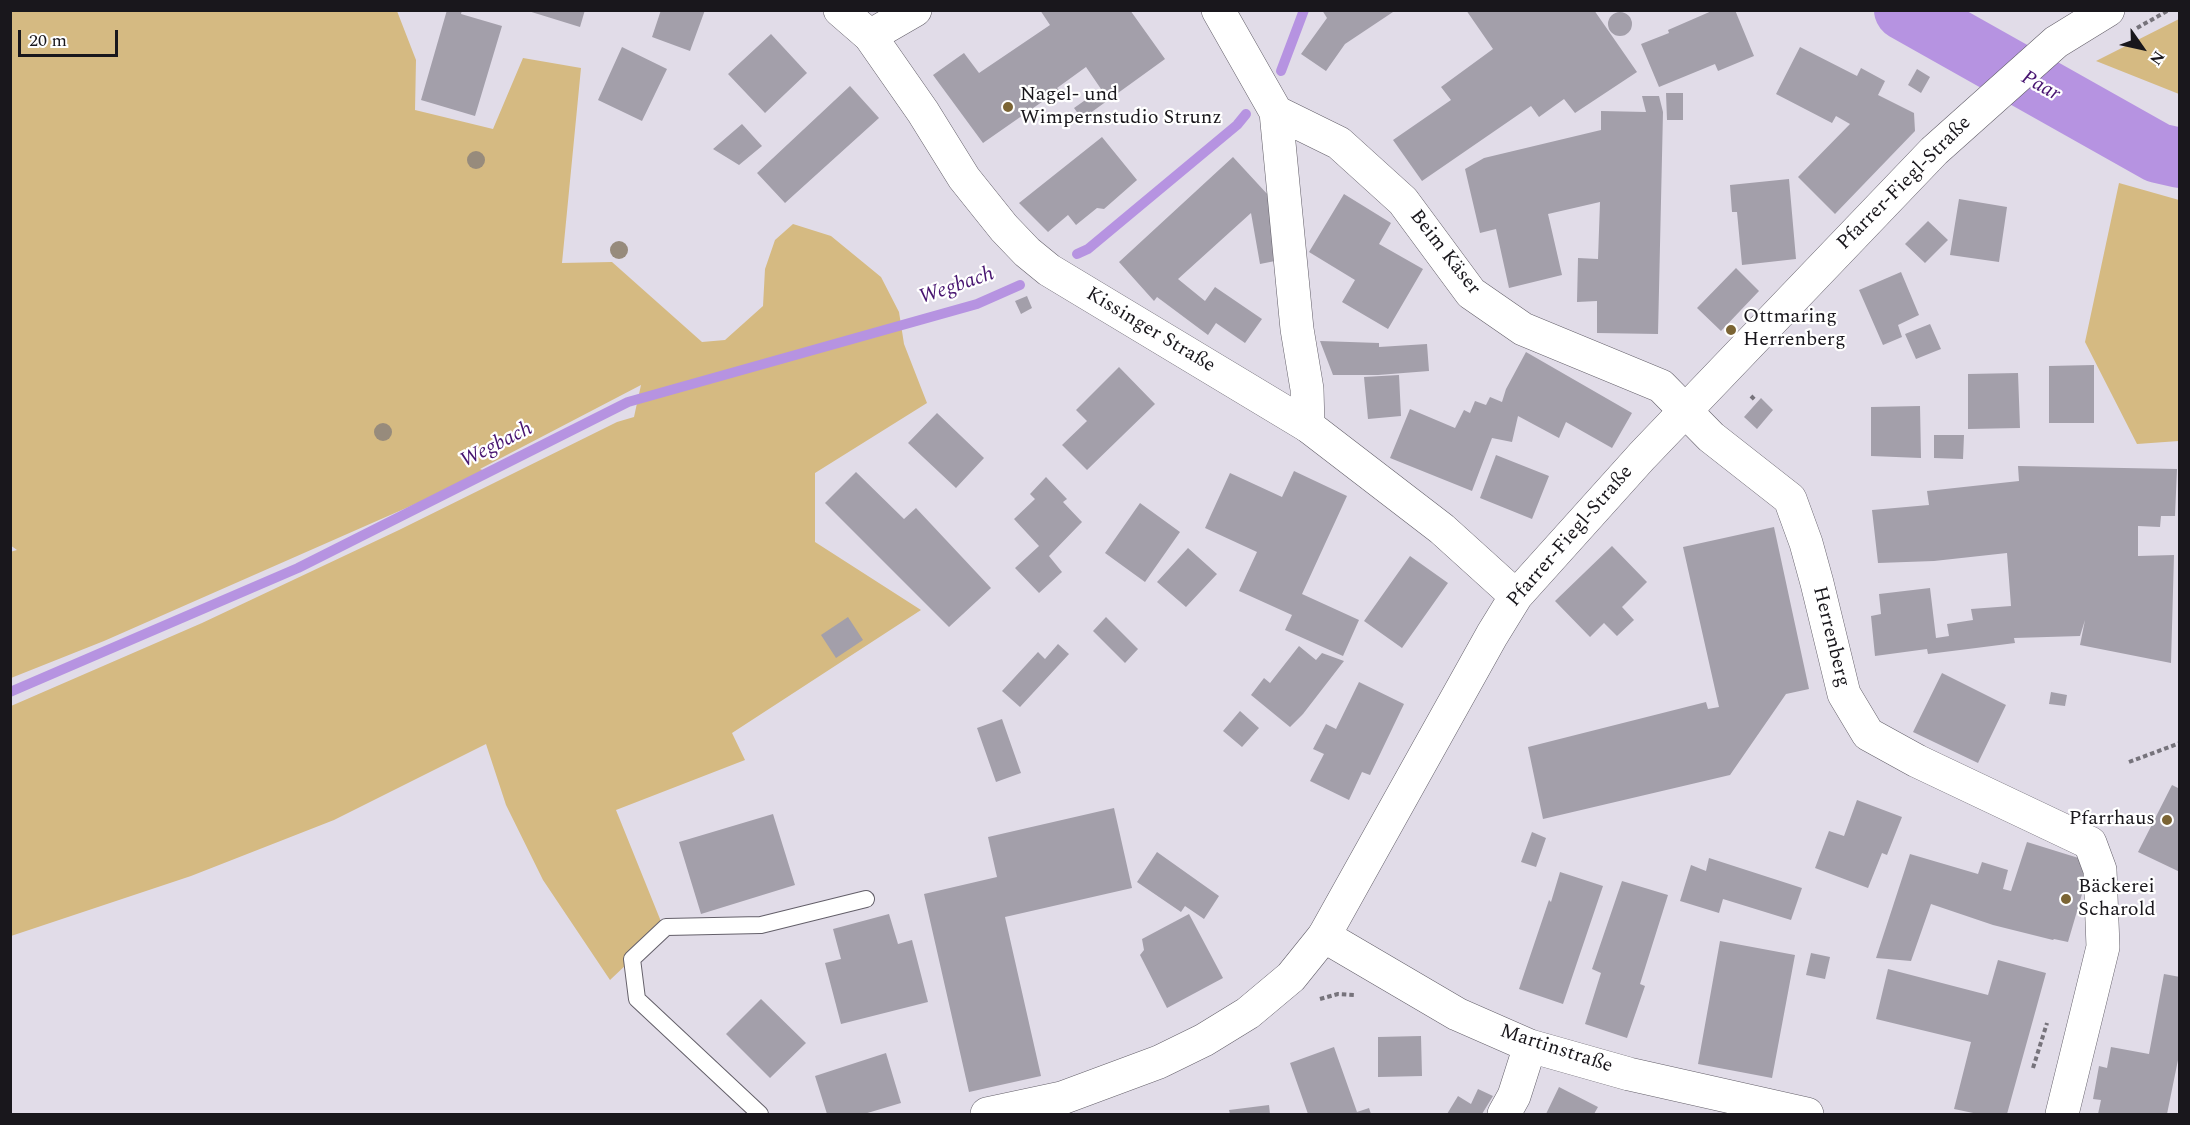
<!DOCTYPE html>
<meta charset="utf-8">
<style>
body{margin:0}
#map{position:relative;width:2190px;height:1125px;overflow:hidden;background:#e1dce8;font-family:Spectral,serif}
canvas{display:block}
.frame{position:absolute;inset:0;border:12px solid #19171c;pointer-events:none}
.north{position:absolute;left:2112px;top:18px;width:60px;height:60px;-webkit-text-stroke:4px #fff;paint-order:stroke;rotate:124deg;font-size:16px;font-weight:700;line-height:24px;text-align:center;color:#19171c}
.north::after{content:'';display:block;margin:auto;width:21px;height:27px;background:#19171c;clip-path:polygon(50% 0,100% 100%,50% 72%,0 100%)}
.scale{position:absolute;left:18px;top:30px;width:100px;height:27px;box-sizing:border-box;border:3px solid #19171c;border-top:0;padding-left:8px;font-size:18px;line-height:21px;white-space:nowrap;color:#19171c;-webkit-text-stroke:4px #fff;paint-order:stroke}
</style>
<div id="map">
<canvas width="2190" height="1125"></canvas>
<div class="frame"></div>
<div class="north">N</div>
<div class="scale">20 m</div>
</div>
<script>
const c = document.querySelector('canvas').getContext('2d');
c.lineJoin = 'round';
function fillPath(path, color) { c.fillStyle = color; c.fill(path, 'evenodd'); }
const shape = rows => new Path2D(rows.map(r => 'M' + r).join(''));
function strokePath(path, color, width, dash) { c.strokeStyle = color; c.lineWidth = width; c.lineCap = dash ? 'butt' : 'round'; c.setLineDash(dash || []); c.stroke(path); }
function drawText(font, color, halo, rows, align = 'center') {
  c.font = font + ' Spectral,serif'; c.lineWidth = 4.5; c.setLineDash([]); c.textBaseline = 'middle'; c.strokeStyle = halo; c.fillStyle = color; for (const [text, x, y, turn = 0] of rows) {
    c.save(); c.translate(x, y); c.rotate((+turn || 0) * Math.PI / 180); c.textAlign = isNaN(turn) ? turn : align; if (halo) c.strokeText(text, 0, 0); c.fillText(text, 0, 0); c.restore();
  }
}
fillPath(shape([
 [10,11,397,11,416,60,415,110,493,129,523,58,581,68,562,263,612,262,702,342,725,340,763,306,765,269,775,240,793,224,831,236,881,277,899,312,904,344,927,403,815,473,815,542,921,610,732,733,745,760,616,810,664,929,610,980,543,880,506,805,486,744,334,820,191,876,11,936,11,706,202,623,399,530,617,422,634,417,641,385,480,469,488,472,104,641,11,678,10,552,17,550,10,545],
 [2179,19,2179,94,2096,61],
 [2119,183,2179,200,2179,441,2137,444,2085,342]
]), '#d5ba82');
strokePath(shape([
 [1281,71,1304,10],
 [1077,254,1088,249,1237,125,1246,114],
 [10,692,298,568,628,402,977,304,1020,285]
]), '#b693e1', 10);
strokePath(shape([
 [1904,10,2158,153,2180,158]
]), '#b693e1', 60);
fillPath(shape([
 [447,10,462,10,461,14,502,26,475,116,421,100],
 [525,10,585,10,580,27],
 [661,10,705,10,690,51,652,37],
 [1040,10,1130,10,1165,59,1082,119,1074,108,1101,89,1086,67,1057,88,1059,90,983,143,933,75,964,53,979,73,1050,25],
 [1322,10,1396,10,1345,44,1326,71,1301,54,1327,18],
 [1466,10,1594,10,1637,72,1575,113,1564,99,1539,117,1531,106,1422,181,1393,140,1451,100,1441,87,1493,49],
 [1714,10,1735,10,1754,56,1718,71,1715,64,1659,87,1641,44,1669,33,1668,30],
 '1608 24a12 12 0 1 1 24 0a12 12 0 1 1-24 0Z',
 [771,34,807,73,765,113,728,74],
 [622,47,667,69,642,121,598,100],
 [1800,47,1857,76,1861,68,1885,81,1878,95,1914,113,1915,131,1835,214,1798,177,1850,124,1836,116,1832,123,1776,94],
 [1917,69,1930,77,1921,93,1908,85],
 [850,86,879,118,785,203,757,173],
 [1666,93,1683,93,1683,120,1667,120],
 [1642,96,1659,96,1663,112,1658,334,1597,333,1597,301,1577,302,1578,258,1598,259,1600,202,1548,214,1562,275,1509,288,1496,229,1480,233,1465,169,1484,158,1601,130,1601,111,1646,112],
 [742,124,762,146,739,165,713,149],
 [1102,137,1137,180,1104,209,1097,208,1076,225,1068,215,1048,232,1019,203],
 [1233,157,1269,196,1280,260,1260,264,1251,213,1178,279,1205,301,1215,287,1262,319,1245,343,1216,323,1208,335,1157,297,1154,301,1119,262],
 [1789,179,1796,259,1742,265,1737,212,1732,212,1730,185],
 [1344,194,1391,223,1379,244,1423,269,1388,329,1342,302,1355,280,1309,252],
 [1959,199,2007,207,1999,262,1950,255],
 [1928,221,1948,240,1925,263,1905,244],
 [1736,268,1759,291,1721,331,1697,308],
 [1901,272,1919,315,1898,325,1902,337,1883,345,1859,290],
 [1027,296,1032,308,1021,314,1015,301],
 [1930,324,1941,349,1916,359,1905,334],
 [1320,341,1379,343,1379,347,1427,344,1429,371,1378,375,1333,375],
 [1526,352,1632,413,1612,448,1566,422,1559,438,1518,416,1512,442,1492,438,1472,491,1390,458,1410,409,1455,428,1464,410,1470,413,1475,401,1486,405,1490,397,1502,402,1506,389],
 [2094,365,2094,423,2049,423,2049,366],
 [1119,367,1155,404,1087,470,1062,445,1087,421,1076,410],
 [2018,373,2020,428,1968,429,1968,374],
 [1399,375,1401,416,1368,419,1364,377],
 [1761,398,1773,410,1757,429,1744,417],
 [1920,406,1921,458,1871,456,1871,407],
 [937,413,984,458,956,488,908,443],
 [1934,435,1964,435,1963,459,1934,458],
 [1496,455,1549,476,1532,519,1480,498],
 [2018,466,2177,469,2175,516,2161,516,2160,527,2138,526,2138,556,2174,555,2171,663,2080,645,2085,620,2080,636,2014,638,2015,643,1976,648,1928,654,1927,649,1875,656,1871,616,1881,614,1879,594,1930,588,1936,638,1949,636,1947,624,1973,620,1971,609,2011,606,2007,553,1934,561,1878,563,1872,510,1929,505,1927,491,2019,481],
 [1294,471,1347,496,1302,594,1359,620,1343,656,1285,630,1292,615,1239,591,1257,552,1205,528,1230,473,1282,497],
 [856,472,904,519,916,508,991,588,949,627,825,503],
 [1046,477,1067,499,1063,502,1082,522,1049,556,1062,572,1039,593,1015,568,1039,546,1014,519,1035,499,1030,494],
 [1140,503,1180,532,1145,582,1105,553],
 [1774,527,1809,689,1786,694,1730,775,1543,819,1528,747,1706,702,1708,709,1719,707,1683,547],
 [1612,546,1647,582,1622,607,1634,620,1617,636,1604,623,1590,637,1555,601],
 [1188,548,1217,574,1186,607,1157,582],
 [1410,556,1448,583,1402,648,1364,621],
 [848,617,863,640,836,658,821,635],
 [1106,617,1138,649,1125,663,1093,631],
 [1058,644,1069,654,1020,707,1002,691,1038,652,1045,659],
 [1299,646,1316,660,1322,653,1344,661,1303,714,1290,727,1251,695,1264,678,1270,683],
 [1942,673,2006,705,1978,763,1913,732],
 [1359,682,1404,704,1370,775,1362,772,1349,800,1310,781,1324,754,1313,749,1326,724,1336,729],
 [2051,692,2067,695,2065,706,2049,704],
 [1240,711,1259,728,1242,747,1223,731],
 [1002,719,1021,773,996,782,977,728],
 [2172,785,2180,789,2180,872,2138,852],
 [1857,800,1902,817,1887,855,1882,853,1868,888,1815,868,1829,831,1844,836],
 [1114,808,1132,888,1005,917,1041,1076,969,1092,924,894,997,877,988,837],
 [773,814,795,885,701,914,679,842],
 [1532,832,1546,838,1536,867,1521,862],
 [2027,842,2085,860,2087,877,2068,942,2054,939,2053,940,1993,925,1931,904,1911,961,1876,958,1910,854,1978,874,1982,862,2008,870,2003,889,2011,891],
 [1157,852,1219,896,1204,919,1185,906,1181,912,1137,882],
 [1709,858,1802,888,1791,920,1723,899,1719,913,1680,901,1691,865,1706,871],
 [1560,872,1603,886,1563,1004,1519,989,1549,900,1551,902],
 [1622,881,1668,895,1640,984,1645,986,1627,1038,1585,1024,1601,973,1592,969],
 [889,914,898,944,912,940,928,1002,841,1024,825,963,841,959,833,929],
 [1189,914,1223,978,1167,1008,1140,955,1144,950,1142,939],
 [1720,941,1795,955,1772,1078,1698,1064],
 [1811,953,1830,957,1825,979,1806,975],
 [1998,960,2046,973,2007,1114,1978,1114,1954,1109,1971,1042,1876,1019,1888,969,1988,995],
 [2164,974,2180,977,2180,1061,2178,1060,2167,1114,2098,1114,2101,1100,2093,1099,2099,1066,2107,1068,2111,1047,2149,1054],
 [761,999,806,1043,770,1078,726,1034],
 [1421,1036,1422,1076,1378,1077,1378,1037],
 [1334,1047,1357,1112,1369,1108,1371,1114,1308,1114,1290,1063],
 [886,1053,901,1103,864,1114,827,1114,815,1076],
 [1559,1087,1598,1107,1594,1114,1546,1114],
 [1478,1089,1493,1096,1482,1114,1447,1114,1458,1096,1471,1104],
 [1269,1105,1270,1114,1230,1114,1229,1110]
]), '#a39faa');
const lane = shape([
 [760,1114,637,999,632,959,666,927,761,925,866,899]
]);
const street = shape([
 [1218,10,1276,112,1297,329,1307,389,1308,426],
 [870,36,915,10],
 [1276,112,1339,143,1403,201,1471,293,1523,329,1661,386,1711,437,1790,499,1806,543,1817,583,1844,694,1868,734,1917,761,2090,843,2100,870,2103,947,2062,1114],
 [1324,936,1457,1014,1530,1046,1629,1074,1807,1114],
 [1504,1114,1514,1096,1530,1046]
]);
const secondary = shape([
 [840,10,870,36,923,112,964,178,1004,228,1027,252,1049,270,1308,426,1442,529,1516,596],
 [987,1114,1062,1098,1159,1062,1204,1040,1248,1013,1291,977,1324,936,1492,635,1516,596,1642,456,1934,151,2056,42,2108,10]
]);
strokePath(lane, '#635f69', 18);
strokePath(street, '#635f69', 34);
strokePath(secondary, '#635f69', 34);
strokePath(shape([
 [2137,28,2169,10],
 [1751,396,1756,401],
 [2129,762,2180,743],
 [1320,999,1338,994,1355,995],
 [2033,1068,2047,1023]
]), '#76737b', 4, [4.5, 3]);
strokePath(lane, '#fff', 16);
strokePath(street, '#fff', 33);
strokePath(secondary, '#fff', 33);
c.fillStyle = '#978b7c';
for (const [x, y] of [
 [476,160],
 [619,250],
 [383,432]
]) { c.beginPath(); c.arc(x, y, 9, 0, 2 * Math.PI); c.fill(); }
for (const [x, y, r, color] of [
 [1008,107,6,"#7b6434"],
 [1731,330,6,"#7b6434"],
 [2167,820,6,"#7b6434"],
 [2066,899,6,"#7b6434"]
]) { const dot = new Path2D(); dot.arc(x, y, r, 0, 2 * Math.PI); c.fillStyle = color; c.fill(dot); strokePath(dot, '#fff', 2); }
drawText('20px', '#19171c', '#fff', [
 ["Nagel- und",1020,96],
 ["Wimpernstudio Strunz",1020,119],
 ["Ottmaring",1743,318],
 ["Herrenberg",1743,341],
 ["Pfarrhaus",2155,820,"right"],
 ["Bäckerei",2078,888],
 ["Scharold",2078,911]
], 'left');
drawText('20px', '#19171c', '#fff', [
 ["Pfarrer-Fiegl-Straße",1905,184,-45],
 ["Beim Käser",1444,253,52],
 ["Kissinger Straße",1150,331,31],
 ["Pfarrer-Fiegl-Straße",1571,537,-49],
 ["Herrenberg",1830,637,76],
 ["Martinstraße",1556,1050,18]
]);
drawText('italic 21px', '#471470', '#fff', [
 ["Paar",2040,87,29],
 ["Wegbach",957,287,-19],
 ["Wegbach",497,446,-27]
]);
</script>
